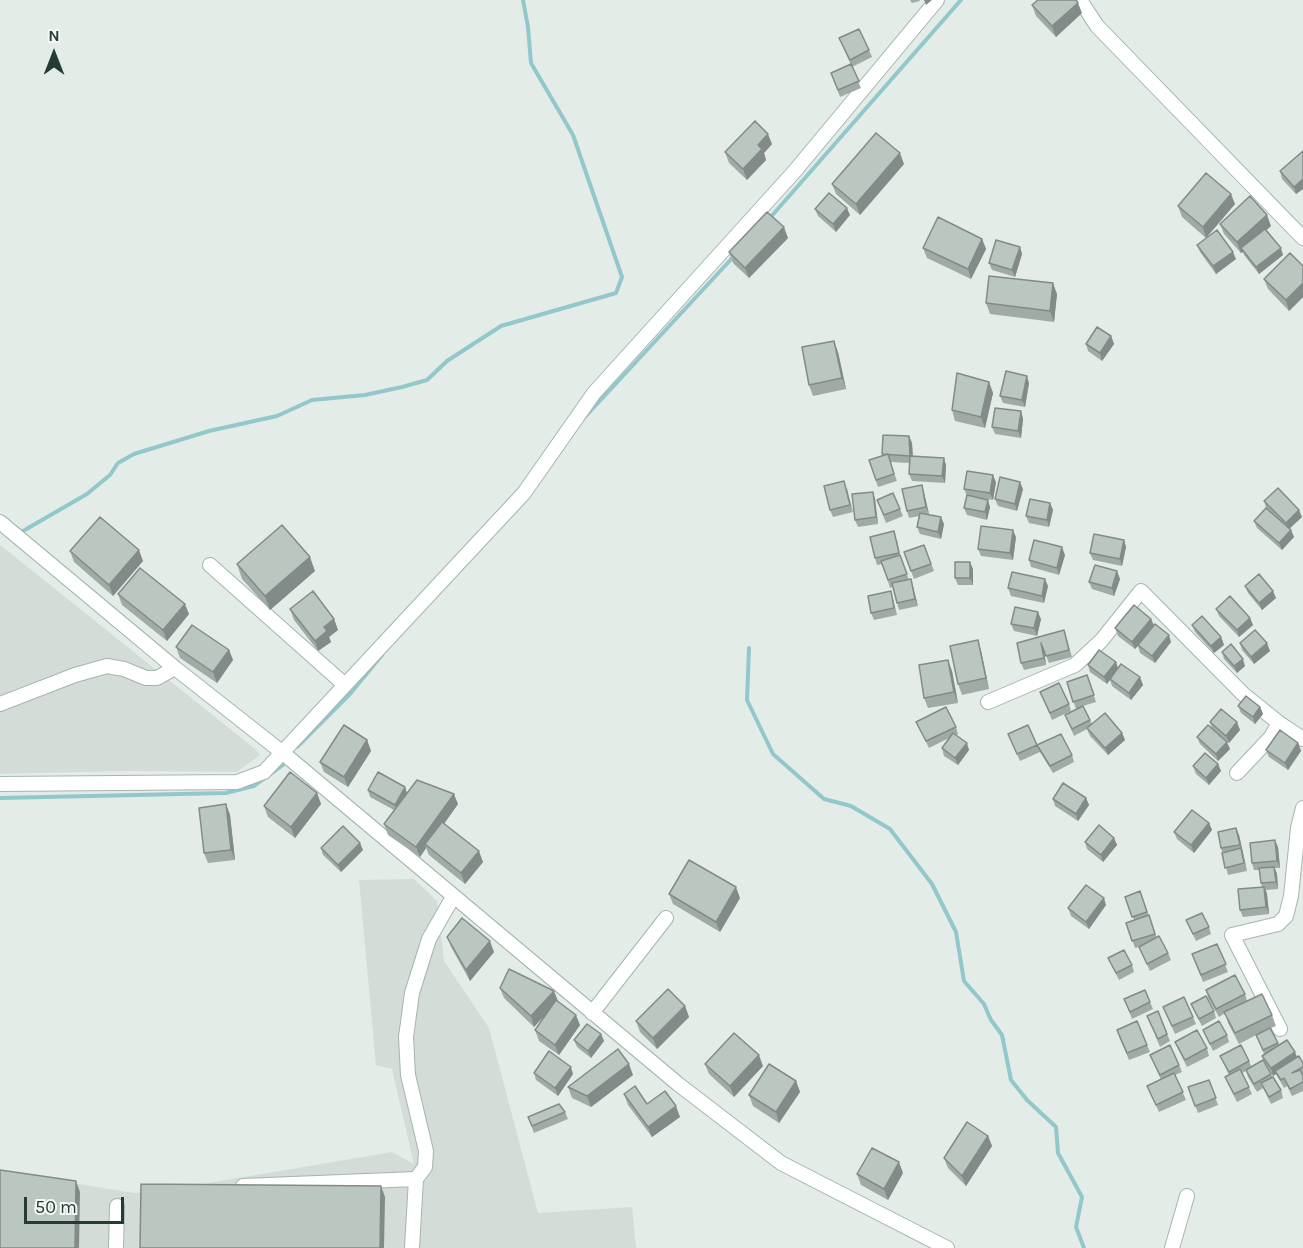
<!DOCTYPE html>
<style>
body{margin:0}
#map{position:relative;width:1303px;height:1248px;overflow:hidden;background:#e4ece8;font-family:Karla,sans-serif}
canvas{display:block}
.north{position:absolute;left:24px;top:24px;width:60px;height:60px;-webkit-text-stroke:4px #f5f9f6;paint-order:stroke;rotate:0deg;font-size:16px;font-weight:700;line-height:24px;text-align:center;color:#253c34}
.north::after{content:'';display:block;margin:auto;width:21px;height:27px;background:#253c34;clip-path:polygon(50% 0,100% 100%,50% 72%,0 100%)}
.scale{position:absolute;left:24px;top:1197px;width:100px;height:27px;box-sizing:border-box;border:3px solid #253c34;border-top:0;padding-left:8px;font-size:18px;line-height:21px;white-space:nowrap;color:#253c34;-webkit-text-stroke:4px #f5f9f6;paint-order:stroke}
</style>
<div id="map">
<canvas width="1303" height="1248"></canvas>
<div class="north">N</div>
<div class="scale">50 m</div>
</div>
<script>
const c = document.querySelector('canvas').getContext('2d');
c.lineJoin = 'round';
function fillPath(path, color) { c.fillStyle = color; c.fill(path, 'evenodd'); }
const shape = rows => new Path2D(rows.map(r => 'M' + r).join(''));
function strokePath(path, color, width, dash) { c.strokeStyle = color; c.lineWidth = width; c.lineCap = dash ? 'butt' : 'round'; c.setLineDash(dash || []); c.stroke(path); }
fillPath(shape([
 [0,545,255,749,260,755,237,772,128,771,0,774],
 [414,879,437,901,444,961,489,1028,538,1213,632,1207,636,1248,0,1248,0,1171,134,1193,155,1192,392,1152,414,1164,392,1069,376,1065,359,880]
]), '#d3dcd7');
strokePath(shape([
 [769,219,961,0],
 [583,419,735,255],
 [23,531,87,494,110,475,118,463,134,454,209,431,277,416,312,400,365,395,402,387,427,380,447,361,501,326,616,293,622,277,573,135,531,63,528,27,523,0],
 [749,648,747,700,773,754,824,799,851,806,890,829,932,884,956,932,964,981,984,1004,991,1020,1002,1035,1011,1080,1027,1100,1056,1127,1058,1153,1082,1197,1076,1227,1084,1248],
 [297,747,350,694,382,655],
 [0,798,226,793,254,786,283,765]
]), '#92c8cb', 4);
const minor = shape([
 [1080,0,1097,26,1303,238],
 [0,522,175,668,283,753,678,1084,781,1163,947,1248],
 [210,565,345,685],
 [988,702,1075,665,1101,641,1141,591,1243,694,1279,723,1303,739],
 [0,704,75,675,107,666,124,669,146,678,157,678,175,668],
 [1237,773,1271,737,1279,723],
 [0,784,237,782,264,772,524,493,594,393,794,172,937,0],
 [592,1013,666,918],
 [1280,1029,1232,935,1278,924,1286,916,1291,896,1298,828,1303,808],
 [243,1186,416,1179],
 [116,1248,117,1206],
 [412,1248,416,1179,425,1167,426,1151,408,1075,406,1037,412,993,429,939,453,897],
 [1172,1248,1187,1196]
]);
strokePath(minor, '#a7b4ae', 16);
strokePath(minor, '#fff', 14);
fillPath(shape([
 [910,0,919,0,920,1,912,3],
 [1032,5,1082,13,1056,37,1036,16],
 [839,38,869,50,872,57,852,67,861,88,840,97,831,73,851,65],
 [772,144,764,153,766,160,747,180,729,163,725,152],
 [1303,151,1303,189,1296,194,1282,179,1280,171],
 [904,164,860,215,836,194,832,184],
 [1235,204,1206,238,1182,217,1178,206],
 [815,209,850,215,836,232,818,216],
 [1220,224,1271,226,1266,230,1283,255,1259,274,1244,255,1243,252,1241,253,1224,234],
 [788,238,749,278,733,263,729,252],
 [982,239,986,249,971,279,927,258,923,248],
 [1197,245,1236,259,1216,274,1200,252],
 [1020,247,1022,254,1015,277,992,270,989,263],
 [1303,266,1303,297,1289,311,1268,289,1264,279],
 [1057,294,1054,322,990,314,986,303],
 [1111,336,1114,344,1102,361,1088,351,1086,344],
 [838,352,846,389,813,396,809,385],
 [989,382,993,393,985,428,955,421,952,410],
 [1029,383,1025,407,1003,403,1000,396],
 [1021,411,1023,419,1021,438,995,434,992,427],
 [909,436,912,443,913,456,946,465,945,483,912,481,909,474,910,463,890,462,897,481,878,487,869,460,883,456,882,454],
 [996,482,993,500,980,498,990,507,987,520,967,515,964,508,967,496,964,489],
 [847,488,853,512,833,517,830,510],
 [1023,489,1017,511,998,506,995,499],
 [924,493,929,514,944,524,941,539,920,534,917,527,919,516,909,518,907,511],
 [875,499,878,524,858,527,855,520],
 [877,500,900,509,903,516,886,523],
 [1264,501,1302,517,1290,528,1294,537,1282,550,1257,528,1254,521,1266,508],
 [1050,503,1053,510,1049,527,1029,523,1026,516],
 [1016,537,1013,560,981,556,978,549],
 [897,539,900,555,909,580,911,579,913,587,918,606,899,610,893,587,890,588,883,564,877,565,875,558],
 [1124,540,1126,547,1122,566,1093,560,1090,553],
 [924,545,934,571,914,579,904,552],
 [70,551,143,561,113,596,74,562],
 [1065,555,1059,575,1031,567,1029,560],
 [237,564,315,571,270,610,242,579],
 [973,569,973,585,958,585,955,578],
 [1117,571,1120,579,1114,596,1092,589,1089,582],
 [1048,586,1044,603,1011,596,1008,588],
 [1245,586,1276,598,1262,610,1248,593],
 [118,594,189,614,167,641,122,605],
 [893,598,897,615,874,620,871,613],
 [290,609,334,619,338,630,329,637,331,642,318,651,294,620],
 [1216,609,1250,618,1253,625,1239,637,1219,616],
 [1041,619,1037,636,1014,631,1011,624],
 [1151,619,1154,625,1171,642,1155,663,1140,653,1138,646,1135,649,1118,636,1115,628],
 [1192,625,1221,637,1224,645,1214,653,1195,632],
 [1064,630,1072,657,1049,663,1044,650,1046,665,1024,670,1021,663,1017,643],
 [978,640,981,651,989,689,962,695,958,684],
 [1240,643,1270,651,1254,664,1242,650],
 [176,647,229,650,233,660,217,683,180,658],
 [1222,652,1245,666,1237,673,1224,659],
 [1116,662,1118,668,1143,685,1131,700,1112,686,1110,680,1107,684,1090,672,1088,665],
 [952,671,958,703,928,708,924,698],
 [1087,675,1096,702,1083,706,1092,724,1122,733,1125,740,1108,755,1090,736,1087,729,1074,736,1065,715,1080,707,1076,709,1067,682],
 [1040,692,1069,704,1071,711,1052,720],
 [1238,706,1260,707,1263,714,1255,724,1241,713],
 [916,722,956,727,958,734,956,735,969,750,958,765,944,756,942,748,949,738,929,748],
 [1210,722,1240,730,1229,743,1217,733,1230,749,1218,761,1200,744,1197,737,1212,729],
 [1008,734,1037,745,1040,752,1020,761],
 [367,740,371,751,348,787,324,772,320,762],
 [1298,743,1301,751,1288,770,1269,757,1266,750],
 [1037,745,1072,755,1074,762,1053,773,1040,752],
 [1218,764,1221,771,1209,785,1196,774,1193,766],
 [405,787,407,793,458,804,444,824,483,862,465,884,429,855,426,848,420,857,388,835,384,824,394,810,370,797,368,790],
 [317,793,321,804,295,838,268,817,264,806],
 [1086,798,1089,805,1078,821,1055,806,1053,799],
 [226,804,230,815,235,860,208,863,204,853],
 [1209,823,1212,830,1194,853,1177,839,1174,832],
 [1236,828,1239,835,1247,871,1228,875,1221,848],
 [1114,838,1117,845,1103,862,1087,849,1085,842],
 [1278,847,1280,868,1275,868,1277,874,1278,889,1266,890,1267,894,1269,914,1243,917,1240,910,1262,887,1261,883,1260,870,1254,870,1252,863],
 [321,848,363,850,341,872,323,855],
 [1140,891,1157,938,1168,953,1171,960,1150,971,1139,947,1135,948,1126,923,1134,920,1125,897],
 [669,894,740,898,720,932,673,904],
 [1106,905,1089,929,1071,916,1068,908],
 [1186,920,1209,927,1211,934,1196,941],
 [447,937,494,952,470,981,451,947],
 [1217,944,1228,972,1203,982,1192,954],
 [1108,958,1132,965,1134,972,1119,980],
 [500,988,558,1002,580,1025,559,1055,539,1041,535,1030,545,1015,534,1027,504,998],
 [1206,990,1245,994,1247,1001,1272,1015,1276,1026,1271,1028,1279,1045,1297,1057,1303,1063,1303,1091,1292,1096,1287,1086,1284,1088,1276,1074,1273,1076,1265,1063,1262,1056,1264,1054,1256,1035,1239,1044,1228,1023,1225,1013,1219,1017,1208,998],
 [1124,999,1150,1002,1153,1009,1132,1019],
 [1191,1004,1214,1011,1216,1018,1202,1026,1194,1011],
 [685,1006,689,1017,657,1049,640,1032,636,1021],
 [1163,1007,1193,1017,1196,1024,1175,1034],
 [1158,1011,1170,1041,1160,1047,1147,1016],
 [1203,1030,1227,1035,1229,1042,1213,1051],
 [601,1034,604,1041,591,1058,577,1047,574,1040],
 [1119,1037,1147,1045,1150,1052,1129,1060],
 [1175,1042,1207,1048,1209,1056,1187,1067,1178,1049],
 [1150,1055,1179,1065,1182,1072,1175,1075,1186,1100,1159,1112,1147,1086,1161,1080],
 [1220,1056,1249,1061,1251,1066,1271,1074,1281,1090,1283,1098,1271,1104,1263,1088,1257,1092,1248,1077,1246,1071,1242,1073,1252,1094,1237,1102,1228,1084,1225,1077,1229,1075],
 [705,1064,763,1066,734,1097,709,1074],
 [534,1073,573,1074,558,1096,536,1080],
 [633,1075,591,1107,572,1098,568,1087],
 [1209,1080,1218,1105,1198,1113,1188,1087],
 [796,1081,800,1092,779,1123,753,1106,749,1095],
 [624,1094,647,1104,680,1117,652,1137,628,1105],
 [565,1112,568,1119,534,1133,528,1117],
 [988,1136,992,1146,966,1186,948,1168,944,1158],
 [903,1173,888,1200,861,1185,857,1174]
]), '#a0aba6');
fillPath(shape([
 [924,0,932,0,926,5],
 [1078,3,1082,13,1056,37,1052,26],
 [768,134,772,144,764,153,766,160,747,180,743,169,758,145],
 [900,153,904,164,860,215,856,204],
 [1303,179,1303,189,1296,194,1294,187],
 [1231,194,1235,204,1206,238,1203,227],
 [847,208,850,215,836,232,833,224],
 [1267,215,1271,226,1244,251,1241,248,1243,252,1241,253,1237,242],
 [784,227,788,238,749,278,745,268],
 [982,239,986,249,971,279,968,269],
 [1020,247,1022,254,1015,277,1012,270],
 [1281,248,1283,255,1259,274,1256,267],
 [1233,252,1236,259,1216,274,1213,266],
 [1053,283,1057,294,1054,322,1050,311],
 [1303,283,1303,297,1289,311,1286,300],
 [1111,336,1114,344,1102,361,1100,353],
 [834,341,838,352,846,389,842,378],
 [1027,376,1029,383,1025,407,1022,400],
 [989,382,993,393,985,428,981,417],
 [1021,411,1023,419,1021,438,1018,431],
 [909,436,912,443,913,463,910,456],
 [944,458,946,465,945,483,942,476],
 [993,475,996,482,993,500,990,493],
 [1020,482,1023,489,1017,511,1015,504],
 [922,485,924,493,929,514,926,507],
 [873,492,875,499,878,524,876,517],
 [988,500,990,507,987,520,985,512],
 [1050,503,1053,510,1049,527,1047,520],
 [1299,510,1302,517,1288,530,1286,523],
 [941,517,944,524,941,539,938,532],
 [1013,530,1016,537,1013,560,1010,553],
 [1291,530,1294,537,1282,550,1279,543],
 [1124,540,1126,547,1122,566,1120,559],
 [1062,547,1065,555,1059,575,1057,568],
 [139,550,143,561,113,596,109,585],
 [310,557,315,571,270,610,265,596],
 [970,562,973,569,973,585,970,578],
 [1117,571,1120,579,1114,596,1112,588],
 [911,579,913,587,918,606,915,599],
 [1045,579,1048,586,1044,603,1042,596],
 [1273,591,1276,598,1262,610,1259,603],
 [185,604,189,614,167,641,163,630],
 [1038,612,1041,619,1037,636,1034,628],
 [1250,618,1253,625,1239,637,1237,630],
 [334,619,338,630,329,637,331,642,318,651,315,641,324,627],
 [1151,619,1154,626,1135,649,1132,642],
 [1169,635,1171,642,1155,663,1152,656],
 [1221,637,1224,645,1214,653,1211,646],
 [978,640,981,651,989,689,986,678],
 [1041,643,1044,650,1046,665,1044,658],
 [1267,643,1270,651,1254,664,1251,657],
 [229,650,233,660,217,683,213,672],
 [1243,659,1245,666,1237,673,1234,666],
 [948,660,952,671,958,703,954,692],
 [1116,662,1118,669,1107,684,1104,677],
 [1140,677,1143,685,1131,700,1129,693],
 [1260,707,1263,714,1255,724,1253,717],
 [1237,722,1240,730,1229,743,1226,736],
 [1122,733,1125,740,1108,755,1105,748],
 [367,740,371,751,348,787,344,777],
 [1227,742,1230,749,1218,761,1216,754],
 [967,743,969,750,958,765,955,758],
 [1298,743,1301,751,1288,770,1285,763],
 [1218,764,1221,771,1209,785,1206,778],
 [405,787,407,794,397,812,395,805],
 [317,793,321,804,295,838,291,827],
 [454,794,458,804,428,846,425,844,426,848,420,857,416,847],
 [1086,798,1089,805,1078,821,1076,814],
 [226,804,230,815,235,860,231,850],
 [1209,823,1212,830,1194,853,1191,845],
 [1236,828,1239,835,1247,871,1240,845],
 [1114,838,1117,845,1103,862,1101,855],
 [1275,840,1278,847,1280,868,1277,861],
 [360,843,363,850,341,872,338,865],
 [479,851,483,862,465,884,461,873],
 [1274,867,1277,874,1278,889,1276,882],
 [736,887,740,898,720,932,716,922],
 [1264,887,1267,894,1269,914,1266,907],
 [1104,898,1106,905,1089,929,1086,922],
 [490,941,494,952,470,981,466,970],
 [554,991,558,1001,534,1027,531,1016],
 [685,1006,689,1017,657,1049,653,1038],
 [576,1015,580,1025,559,1055,555,1045],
 [601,1034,604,1041,591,1058,588,1051],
 [1295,1052,1298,1059,1275,1071,1276,1074,1273,1076,1271,1068],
 [759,1055,763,1066,734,1097,730,1086],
 [629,1064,633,1075,591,1107,587,1096],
 [571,1067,573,1074,558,1096,555,1088],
 [796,1081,800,1092,779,1123,776,1112],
 [676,1106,680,1117,652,1137,648,1127],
 [988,1136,992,1146,966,1186,962,1176],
 [899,1162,903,1173,888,1200,884,1189],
 [76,1181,80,1192,79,1248,75,1248],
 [381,1186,385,1197,384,1248,380,1248]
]), '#828b87');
const building = shape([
 [1038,0,1076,0,1078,3,1052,26,1032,5,1038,0],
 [859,29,869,50,850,60,839,38,859,29],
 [851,64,859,81,838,90,831,73,851,64],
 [755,121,768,134,758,145,762,149,743,169,725,152,755,121],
 [876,133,900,153,856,204,832,184,876,133],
 [1303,151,1303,179,1294,187,1280,171,1303,151],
 [1206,173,1231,194,1203,227,1178,206,1206,173],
 [829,193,847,208,833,224,815,209,829,193],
 [1250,196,1267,215,1237,242,1220,224,1250,196],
 [767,212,784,227,745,268,729,252,767,212],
 [938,217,982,239,968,269,923,248,938,217],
 [1265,229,1281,248,1256,267,1241,248,1265,229],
 [1217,230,1233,252,1213,266,1197,245,1217,230],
 [996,240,1020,247,1012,270,989,263,996,240],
 [1290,253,1303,266,1303,283,1286,300,1264,279,1290,253],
 [989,276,1053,283,1050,311,986,303,989,276],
 [1097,327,1111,336,1100,353,1086,344,1097,327],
 [834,341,842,378,809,385,802,347,834,341],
 [1006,371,1027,376,1022,400,1000,396,1006,371],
 [957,373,989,382,981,417,952,410,957,373],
 [995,408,1021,411,1018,431,992,427,995,408],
 [883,435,909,436,910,456,882,454,883,435],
 [888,454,894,474,876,480,869,460,888,454],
 [910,456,944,458,942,476,909,474,910,456],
 [967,471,993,475,990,493,964,489,967,471],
 [1000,477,1020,482,1015,504,995,499,1000,477],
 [844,481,850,505,830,510,824,486,844,481],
 [922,485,926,507,907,511,902,489,922,485],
 [1278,488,1299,510,1286,523,1264,501,1278,488],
 [873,492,876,517,855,520,852,494,873,492],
 [893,493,900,509,884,515,877,500,893,493],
 [967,495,988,500,985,512,964,508,967,495],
 [1030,499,1050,503,1047,520,1026,516,1030,499],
 [1266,508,1291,530,1279,543,1254,521,1266,508],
 [920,513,941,517,938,532,917,527,920,513],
 [100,517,139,550,109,585,70,551,100,517],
 [282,525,310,557,265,596,237,564,282,525],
 [981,526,1013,530,1010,553,978,549,981,526],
 [894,531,899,553,875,558,870,537,894,531],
 [1094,534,1124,540,1120,559,1090,553,1094,534],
 [1034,540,1062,547,1057,568,1029,560,1034,540],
 [924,545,931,564,911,571,904,552,924,545],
 [900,555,907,574,888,580,881,561,900,555],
 [955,562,970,562,970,578,955,578,955,562],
 [1095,565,1117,571,1112,588,1089,582,1095,565],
 [140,568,185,604,163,630,118,594,140,568],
 [1012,572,1045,579,1042,596,1008,588,1012,572],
 [1259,574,1273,591,1259,603,1245,586,1259,574],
 [911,579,915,599,897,603,892,583,911,579],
 [313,591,334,619,324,627,327,631,315,641,290,609,313,591],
 [891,591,894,608,871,613,868,596,891,591],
 [1230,596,1250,618,1237,630,1216,609,1230,596],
 [1134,605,1151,619,1132,642,1115,628,1134,605],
 [1015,607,1038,612,1034,628,1011,624,1015,607],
 [1202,616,1221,637,1211,646,1192,625,1202,616],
 [1155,624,1169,635,1152,656,1138,645,1155,624],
 [192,625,229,650,213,672,176,647,192,625],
 [1064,630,1069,650,1046,656,1041,643,1044,658,1021,663,1017,643,1064,630],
 [1255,630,1267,643,1251,657,1240,643,1255,630],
 [978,640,986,678,958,684,950,646,978,640],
 [1231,644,1243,659,1234,666,1222,652,1231,644],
 [1099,650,1116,662,1104,677,1088,665,1099,650],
 [948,660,954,692,924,698,919,665,948,660],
 [1121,664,1140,677,1129,693,1110,679,1121,664],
 [1087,675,1094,695,1073,702,1067,682,1087,675],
 [1059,683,1069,704,1050,713,1040,692,1059,683],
 [1246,696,1260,707,1253,717,1238,706,1246,696],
 [1083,706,1090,720,1072,729,1065,715,1083,706],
 [946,707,956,727,926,741,916,722,946,707],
 [1221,709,1237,722,1226,736,1210,722,1221,709],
 [1105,713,1122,733,1105,748,1087,728,1105,713],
 [344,725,367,740,344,777,320,762,344,725],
 [1028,725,1037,745,1017,754,1008,734,1028,725],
 [1208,725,1227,742,1216,754,1197,737,1208,725],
 [1280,730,1298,743,1285,763,1266,750,1280,730],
 [953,733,967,743,955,758,942,748,953,733],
 [1061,734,1072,755,1050,766,1037,745,1061,734],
 [1205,753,1218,764,1206,778,1193,766,1205,753],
 [290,772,317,793,291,827,264,806,290,772],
 [378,772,405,787,395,805,368,790,378,772],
 [417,780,454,794,416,847,384,824,417,780],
 [1063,783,1086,798,1076,814,1053,799,1063,783],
 [226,804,231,850,204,853,199,808,226,804],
 [1192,810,1209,823,1191,845,1174,832,1192,810],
 [442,822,479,851,461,873,425,844,442,822],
 [1099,825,1114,838,1101,855,1085,842,1099,825],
 [343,826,360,843,338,865,321,848,343,826],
 [1236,828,1240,845,1221,848,1218,832,1236,828],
 [1275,840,1277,861,1252,863,1250,843,1275,840],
 [1241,848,1244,863,1225,868,1222,853,1241,848],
 [689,860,736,887,716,922,669,894,689,860],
 [1274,867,1276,882,1261,883,1259,868,1274,867],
 [1086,885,1104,898,1086,922,1068,908,1086,885],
 [1264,887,1266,907,1240,910,1238,889,1264,887],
 [1140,891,1147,912,1132,917,1125,897,1140,891],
 [1202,913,1209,927,1193,934,1186,920,1202,913],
 [1149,915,1155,934,1132,941,1126,923,1149,915],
 [462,918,490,941,466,970,447,937,462,918],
 [1159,936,1168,953,1147,964,1139,947,1159,936],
 [1217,944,1226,964,1201,975,1192,954,1217,944],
 [1124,950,1132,965,1116,973,1108,958,1124,950],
 [509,969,554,991,531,1016,500,988,509,969],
 [1235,975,1245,994,1216,1009,1206,990,1235,975],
 [668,989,685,1006,653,1038,636,1021,668,989],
 [1145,990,1150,1002,1130,1012,1124,999,1145,990],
 [1262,994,1272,1015,1235,1033,1224,1012,1262,994],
 [1206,996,1214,1011,1199,1019,1191,1004,1206,996],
 [1184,997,1193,1017,1172,1026,1163,1007,1184,997],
 [556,1000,576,1015,555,1045,535,1030,556,1000],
 [1158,1011,1167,1034,1158,1039,1147,1016,1158,1011],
 [1137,1021,1147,1045,1127,1053,1117,1030,1137,1021],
 [1219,1021,1227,1035,1210,1044,1203,1030,1219,1021],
 [587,1024,601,1034,588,1051,574,1040,587,1024],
 [1270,1028,1278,1043,1263,1050,1256,1035,1270,1028],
 [1197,1030,1207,1048,1185,1060,1175,1042,1197,1030],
 [734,1033,759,1055,730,1086,705,1064,734,1033],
 [1287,1040,1295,1052,1271,1068,1262,1056,1287,1040],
 [1170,1045,1179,1065,1160,1075,1150,1055,1170,1045],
 [1241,1045,1249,1061,1229,1072,1220,1056,1241,1045],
 [618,1049,629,1064,587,1096,568,1087,618,1049],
 [549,1051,571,1067,555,1088,534,1073,549,1051],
 [1299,1056,1303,1063,1303,1067,1292,1073,1300,1070,1303,1076,1303,1082,1290,1089,1284,1078,1281,1080,1275,1071,1299,1056],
 [1263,1060,1271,1074,1254,1084,1246,1070,1263,1060],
 [769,1064,796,1081,776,1112,749,1095,769,1064],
 [1240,1069,1249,1087,1234,1094,1225,1077,1240,1069],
 [1174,1073,1183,1092,1156,1105,1147,1086,1174,1073],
 [1273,1077,1281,1090,1269,1097,1261,1083,1273,1077],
 [1209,1080,1216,1098,1195,1106,1188,1087,1209,1080],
 [635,1086,647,1104,665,1091,676,1106,648,1127,624,1094,635,1086],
 [559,1104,565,1112,532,1126,528,1117,559,1104],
 [967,1122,988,1136,962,1176,944,1158,967,1122],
 [872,1148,899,1162,884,1189,857,1174,872,1148],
 [0,1170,76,1181,75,1248,0,1248,0,1170],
 [141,1184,381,1186,380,1248,140,1248,141,1184]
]);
fillPath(building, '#bac7c1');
strokePath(building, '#828b87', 1.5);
</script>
